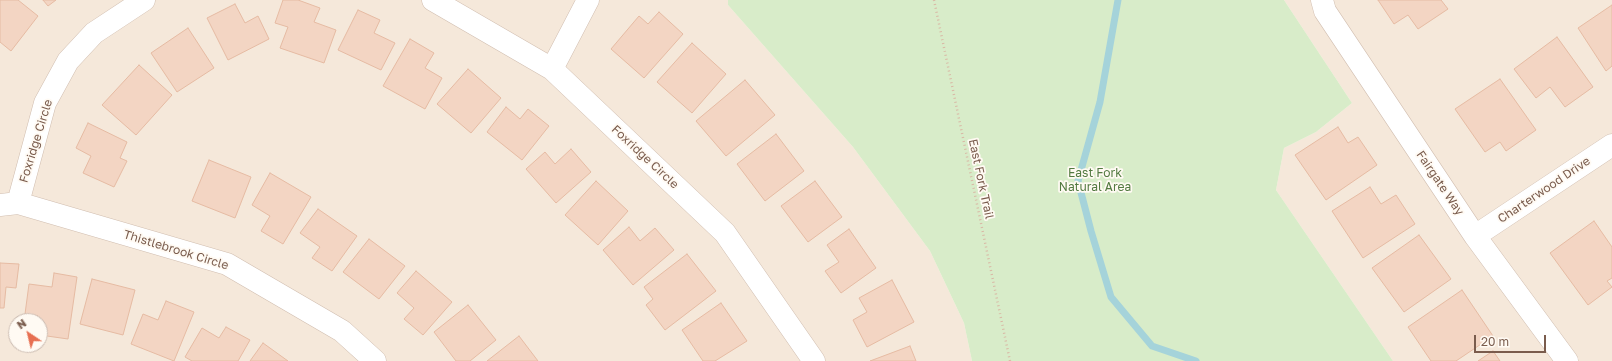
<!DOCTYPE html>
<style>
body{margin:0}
#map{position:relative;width:1612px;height:361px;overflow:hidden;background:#fdf6ec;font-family:"Golos Text",sans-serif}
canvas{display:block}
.north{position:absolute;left:8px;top:313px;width:40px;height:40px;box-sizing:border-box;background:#fffaf3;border:1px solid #cabbb1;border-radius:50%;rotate:325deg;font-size:11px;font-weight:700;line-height:16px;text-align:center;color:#7a5c4d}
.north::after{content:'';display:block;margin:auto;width:14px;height:18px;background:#e76f51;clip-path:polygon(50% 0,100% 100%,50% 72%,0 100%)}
.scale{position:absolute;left:1474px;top:335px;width:72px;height:18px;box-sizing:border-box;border:2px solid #7a5c4d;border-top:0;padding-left:5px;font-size:12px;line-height:14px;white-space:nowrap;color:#7a5c4d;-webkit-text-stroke:3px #fffaf3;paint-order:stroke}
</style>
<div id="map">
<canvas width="1612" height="361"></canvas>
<div class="north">N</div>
<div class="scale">20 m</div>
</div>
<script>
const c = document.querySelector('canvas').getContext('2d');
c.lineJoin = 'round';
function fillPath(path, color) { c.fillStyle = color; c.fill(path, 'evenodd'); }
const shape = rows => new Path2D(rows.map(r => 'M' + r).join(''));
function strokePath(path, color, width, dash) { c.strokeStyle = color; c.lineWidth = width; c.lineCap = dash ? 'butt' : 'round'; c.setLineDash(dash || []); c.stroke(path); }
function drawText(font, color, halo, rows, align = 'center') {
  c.font = font + ' "Golos Text",sans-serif'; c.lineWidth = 3.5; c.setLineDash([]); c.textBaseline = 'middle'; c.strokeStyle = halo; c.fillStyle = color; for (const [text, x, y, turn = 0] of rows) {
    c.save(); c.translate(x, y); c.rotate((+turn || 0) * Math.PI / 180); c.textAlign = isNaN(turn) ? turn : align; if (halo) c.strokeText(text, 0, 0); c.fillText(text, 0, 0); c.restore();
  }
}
fillPath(shape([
 [0,0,728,0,728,5,853,147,930,251,964,323,972,361,0,361],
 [16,321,40,321,40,345,16,345],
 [1284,0,1612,0,1612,361,1393,361,1276,190,1284,148,1316,132,1352,103]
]), '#f5e8da');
fillPath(shape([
 [728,0,1284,0,1352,103,1316,132,1284,148,1276,190,1393,361,972,361,964,323,930,251,853,147,728,5]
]), '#d8ecc9');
strokePath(shape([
 [1118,0,1100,102,1078,181,1091,231,1111,297,1152,346,1196,361]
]), '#a5d3da', 7);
const building = shape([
 [0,0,18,0,38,16,11,51,0,42,0,0],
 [43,0,56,0,48,6,43,0],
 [283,0,298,0,320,8,314,22,336,30,324,63,280,48,288,27,275,23,283,0],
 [1378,0,1441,0,1448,9,1418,29,1408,15,1394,24,1378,0],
 [235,4,245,23,258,16,269,39,228,60,207,18,235,4],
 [1612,5,1612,66,1606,71,1578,28,1612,5],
 [358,10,380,20,374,33,395,43,381,70,338,50,358,10],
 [659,12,683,34,644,78,611,49,639,16,648,24,659,12],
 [188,28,214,68,177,92,151,53,188,28],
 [1557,37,1593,87,1565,107,1550,87,1536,98,1514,69,1557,37],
 [410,39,434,53,425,68,442,78,425,109,383,86,410,39],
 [692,43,726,74,692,113,657,82,692,43],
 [139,65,172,95,136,135,102,105,139,65],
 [468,69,501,98,471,133,437,104,468,69],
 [1500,79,1536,130,1506,151,1500,142,1485,152,1455,109,1500,79],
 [745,80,775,115,726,156,696,121,745,80],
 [506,107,520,119,528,109,549,126,522,160,487,132,506,107],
 [88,123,127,142,120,158,127,161,114,187,83,173,91,156,76,148,88,123],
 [1338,127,1348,143,1358,137,1377,165,1326,200,1295,155,1338,127],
 [776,134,804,171,765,201,737,164,776,134],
 [571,149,591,172,556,203,526,169,545,152,555,164,571,149],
 [209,160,251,177,235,218,192,201,209,160],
 [270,173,311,197,283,244,261,231,270,216,252,205,270,173],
 [596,181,628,211,598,245,565,215,596,181],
 [815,181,842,217,808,242,781,206,815,181],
 [1370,187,1381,204,1396,195,1415,224,1363,258,1332,211,1370,187],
 [318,209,357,236,332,271,312,258,320,247,300,233,318,209],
 [1594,221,1612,247,1612,278,1607,281,1612,287,1588,305,1550,253,1594,221],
 [629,227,640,241,655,228,674,250,633,285,603,250,629,227],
 [849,229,876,268,841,293,825,271,839,262,827,245,849,229],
 [1419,235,1451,279,1404,312,1372,268,1419,235],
 [369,239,405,266,379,299,343,272,369,239],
 [687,254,716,291,665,330,646,305,653,299,644,287,687,254],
 [0,263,19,264,16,288,6,287,4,308,0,308,0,263],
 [416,271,452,302,423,335,404,319,414,308,397,293,416,271],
 [54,273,77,277,68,339,40,335,40,321,37,321,38,316,25,314,29,284,52,287,54,273],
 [92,279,135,290,123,335,80,324,92,279],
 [892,280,914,322,867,347,853,320,867,312,859,298,892,280],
 [1462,290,1493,336,1456,361,1431,361,1408,327,1462,290],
 [166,301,194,312,174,361,131,344,143,314,158,320,166,301],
 [721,303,747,341,715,361,703,361,682,330,721,303],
 [468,305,496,340,470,361,456,361,434,332,468,305],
 [226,327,250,340,238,361,192,361,185,357,202,328,219,338,226,327],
 [519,336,538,361,487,361,519,336],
 [263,343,288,361,250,361,263,343],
 [910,346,916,361,870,361,910,346],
 [1493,351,1500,361,1478,361,1493,351]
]);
fillPath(building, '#f3d5c3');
strokePath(building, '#e6bba3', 1);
const minor = shape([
 [433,0,552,69,725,233,814,361],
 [1322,0,1325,11,1475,236,1567,361],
 [552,69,588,0],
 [18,203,45,103,68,61,94,33,144,0],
 [0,205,18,203,227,264,342,331,375,361],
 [1475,236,1612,145]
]);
strokePath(minor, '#d1beb0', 23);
strokePath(shape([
 [934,0,1010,361]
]), '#d9b8a5', 2.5, [1, 3]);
strokePath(minor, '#fff', 22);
drawText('12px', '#7a5c4d', '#fffaf3', [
 ["Foxridge Circle",36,141,-73],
 ["Foxridge Circle",645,157,43],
 ["East Fork Trail",981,179,78],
 ["Fairgate Way",1440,183,56],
 ["Charterwood Drive",1544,190,-34],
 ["Thistlebrook Circle",176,250,17]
]);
drawText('12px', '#537a41', '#fffaf3', [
 ["East Fork",1095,173],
 ["Natural Area",1095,187]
]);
</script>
